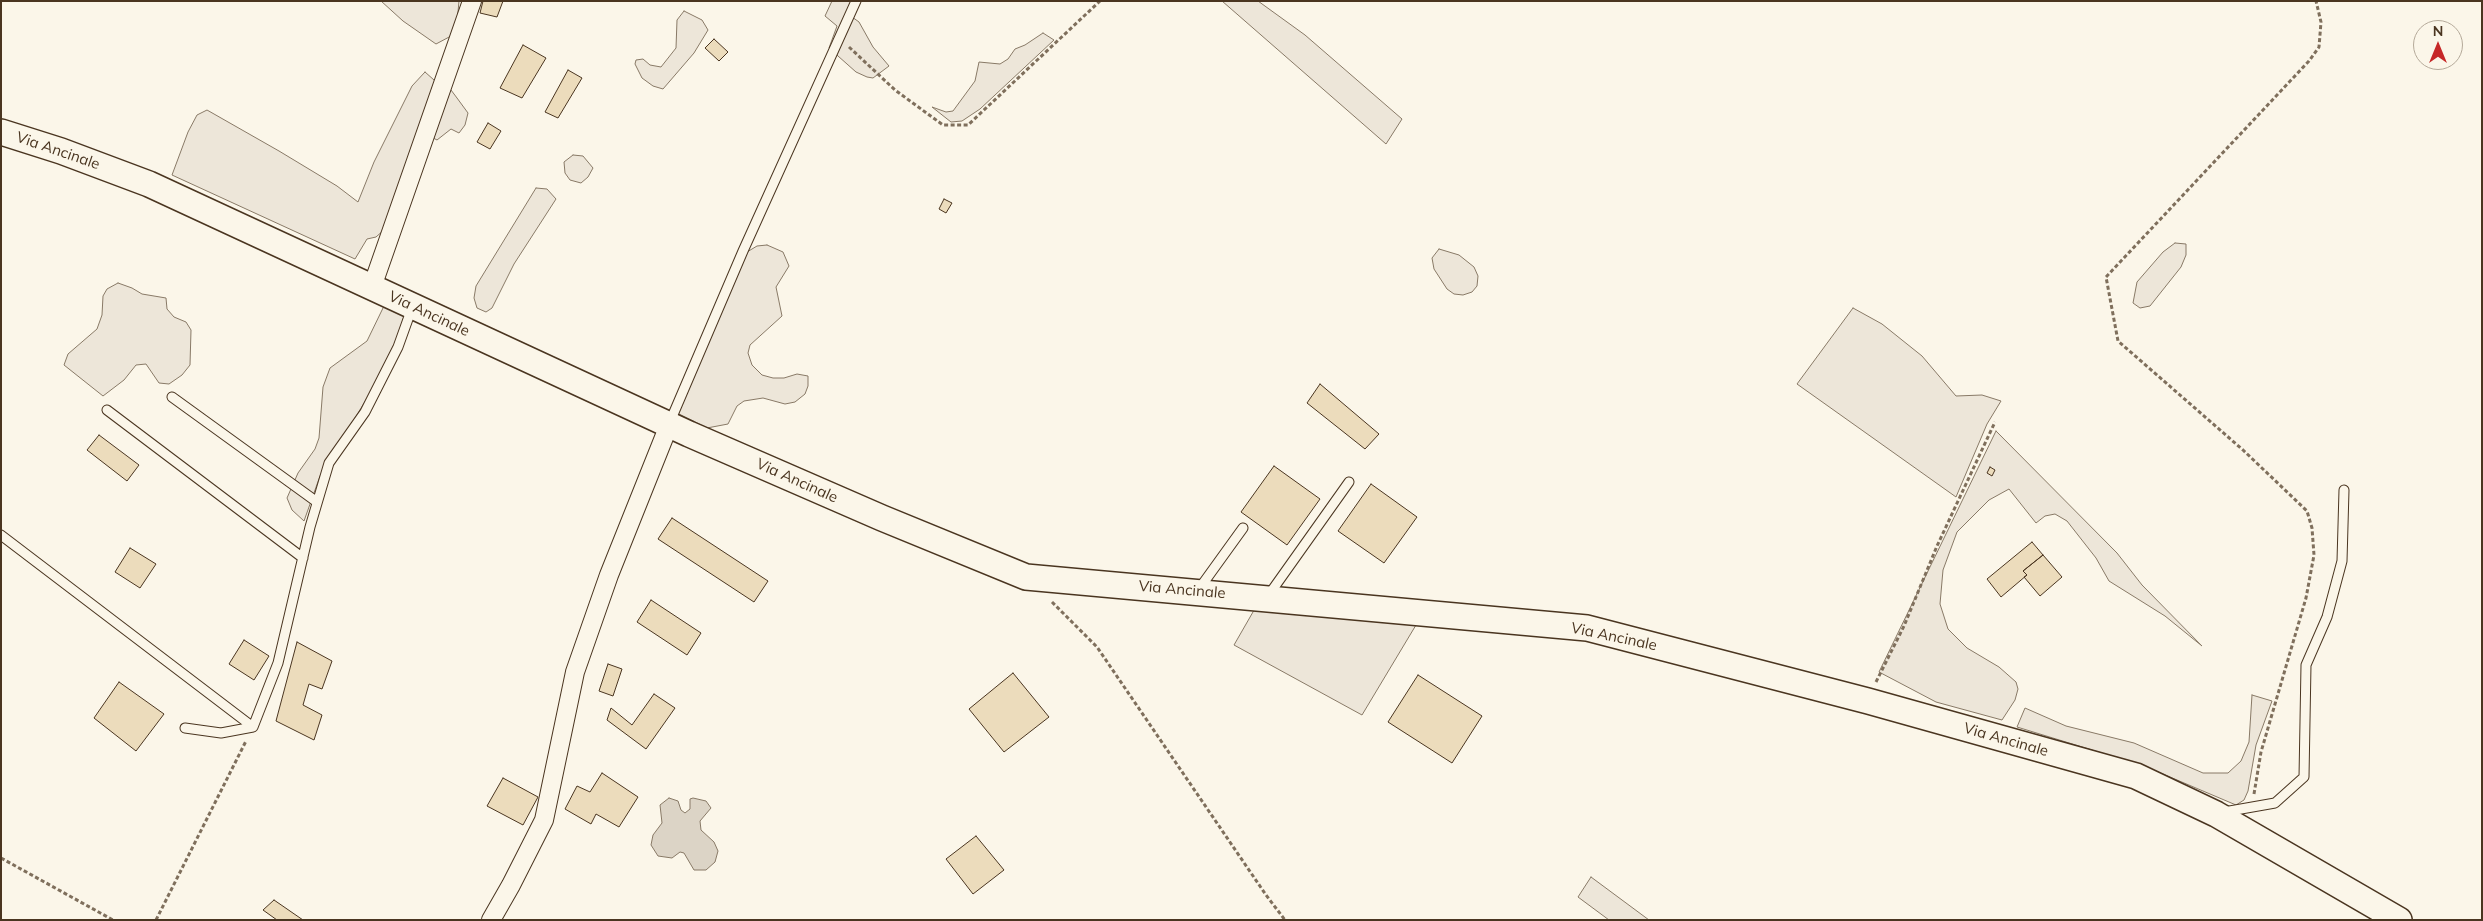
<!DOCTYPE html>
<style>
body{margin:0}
#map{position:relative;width:2483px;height:921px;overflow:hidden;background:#fbf6e9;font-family:Mulish,sans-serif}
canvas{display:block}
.frame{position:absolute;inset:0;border:2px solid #4a3520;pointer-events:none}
.north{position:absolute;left:2413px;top:20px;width:50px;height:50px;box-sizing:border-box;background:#fbf6e9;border:1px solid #b4a999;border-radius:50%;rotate:0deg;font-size:14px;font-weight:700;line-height:20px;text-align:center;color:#4a3520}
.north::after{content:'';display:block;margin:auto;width:18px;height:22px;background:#c62828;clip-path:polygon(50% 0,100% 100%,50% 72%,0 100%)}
</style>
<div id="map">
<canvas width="2483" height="921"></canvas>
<div class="frame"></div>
<div class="north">N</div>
</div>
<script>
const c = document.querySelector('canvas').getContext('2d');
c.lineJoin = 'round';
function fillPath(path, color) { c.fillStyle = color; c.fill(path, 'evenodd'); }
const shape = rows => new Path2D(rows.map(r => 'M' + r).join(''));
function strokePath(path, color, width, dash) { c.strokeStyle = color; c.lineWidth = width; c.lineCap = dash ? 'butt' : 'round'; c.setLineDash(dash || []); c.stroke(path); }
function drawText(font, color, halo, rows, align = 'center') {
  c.font = font + ' Mulish,sans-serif'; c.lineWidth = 4; c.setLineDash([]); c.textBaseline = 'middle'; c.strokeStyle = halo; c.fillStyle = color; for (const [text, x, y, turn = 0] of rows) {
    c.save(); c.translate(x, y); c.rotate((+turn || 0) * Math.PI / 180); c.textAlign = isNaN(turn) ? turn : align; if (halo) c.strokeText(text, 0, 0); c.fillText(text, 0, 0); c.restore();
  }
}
const green = shape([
 [381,1,459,1,457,23,451,36,436,44,403,21,381,1],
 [832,1,853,1,848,14,859,22,873,47,889,66,873,78,867,77,856,72,829,48,837,26,825,16,832,1],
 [1222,1,1258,1,1305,35,1402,119,1386,144,1222,1],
 [684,11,702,20,708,30,694,53,663,89,653,86,642,78,635,64,636,60,643,59,650,65,661,67,676,48,677,20,684,11],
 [1043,33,1054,40,980,109,962,121,951,122,932,107,946,112,953,111,975,81,979,62,1000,64,1008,59,1015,49,1025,45,1043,33],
 [425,72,434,80,451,90,457,98,468,113,465,125,459,133,451,129,437,140,424,133,385,229,376,237,367,239,355,259,172,175,188,132,197,115,207,110,279,151,337,186,358,202,374,162,412,86,425,72],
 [573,155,583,156,593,168,588,177,581,183,570,180,565,173,564,162,573,155],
 [536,188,547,189,556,199,514,264,492,308,486,312,477,308,474,298,476,286,536,188],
 [2175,243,2186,244,2186,255,2181,267,2150,306,2140,308,2133,303,2137,282,2163,252,2175,243],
 [767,245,783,252,789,266,776,287,782,316,750,345,748,353,752,365,762,375,773,378,784,378,797,374,808,376,808,386,805,394,795,402,785,404,763,398,744,401,737,406,728,424,707,428,677,413,747,252,757,246,767,245],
 [1439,249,1459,255,1474,267,1478,276,1477,286,1472,292,1463,295,1454,294,1447,289,1434,269,1432,258,1439,249],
 [118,283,132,288,142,294,166,298,167,309,174,317,186,322,191,330,190,365,182,375,169,384,159,383,146,364,136,365,124,380,103,396,64,365,68,354,97,329,102,315,103,296,107,289,118,283],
 [384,306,404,316,398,337,372,390,320,476,304,521,292,510,287,498,298,473,315,449,319,438,323,387,330,368,367,341,384,306],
 [1853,308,1882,324,1922,356,1956,396,1982,395,2001,401,1987,424,1956,497,1797,384,1853,308],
 [1996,431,2117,553,2142,585,2202,646,2165,616,2109,581,2096,558,2067,521,2055,514,2045,516,2036,523,2009,489,1989,500,1957,532,1943,570,1940,604,1948,629,1967,648,1999,667,2016,682,2018,689,2015,700,2002,720,1936,702,1879,672,1996,431],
 [1257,605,1419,620,1362,715,1234,645,1257,605],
 [2252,695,2272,701,2256,745,2248,791,2244,800,2236,805,2144,766,2017,727,2025,708,2066,726,2134,743,2203,773,2228,773,2241,761,2249,742,2252,695],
 [1591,877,1649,920,1609,920,1578,897,1591,877]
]);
fillPath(green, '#ede6d9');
strokePath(green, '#887966', 1);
const water = shape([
 [669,798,678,801,681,810,685,813,690,809,690,799,693,798,706,801,711,808,700,821,701,830,714,842,718,851,715,862,706,870,694,870,684,853,680,852,672,858,658,856,651,845,653,835,662,823,660,805,669,798]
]);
fillPath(water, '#dcd4c6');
strokePath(water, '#887966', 1);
const building = shape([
 [483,1,503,1,497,17,480,13,483,1],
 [714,39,728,52,719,61,705,48,714,39],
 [523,45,546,58,522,98,500,88,523,45],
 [568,70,582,78,558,118,545,112,568,70],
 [488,123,501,131,490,149,477,142,488,123],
 [944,199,952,203,946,213,939,209,944,199],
 [1320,384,1379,434,1365,449,1307,403,1320,384],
 [99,435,139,465,127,481,87,450,99,435],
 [1274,466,1320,499,1287,545,1241,512,1274,466],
 [1990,467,1995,470,1992,476,1987,473,1990,467],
 [1371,484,1417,517,1384,563,1338,531,1371,484],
 [672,518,768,581,754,602,658,539,672,518],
 [2032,542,2043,555,2023,571,2027,575,2001,597,1987,579,2032,542],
 [130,548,156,564,140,588,115,572,130,548],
 [2043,555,2062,577,2040,596,2024,577,2027,575,2023,571,2043,555],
 [651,600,701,633,687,655,637,622,651,600],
 [244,640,269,656,254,680,229,664,244,640],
 [297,642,332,661,322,689,309,684,303,705,322,715,314,740,276,721,297,642],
 [608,664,622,669,613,696,599,691,608,664],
 [1013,673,1049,717,1004,752,969,709,1013,673],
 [1418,675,1482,716,1452,763,1388,722,1418,675],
 [119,682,164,714,136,751,94,718,119,682],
 [654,694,675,708,646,749,607,720,611,708,632,725,654,694],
 [602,773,638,797,619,827,596,814,591,824,565,809,577,786,590,792,602,773],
 [503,778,538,797,523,825,487,806,503,778],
 [976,836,1004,870,973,894,946,859,976,836],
 [274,900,303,920,277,920,263,910,274,900]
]);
fillPath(building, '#ecdcbc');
strokePath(building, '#4a3520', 1);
const service = shape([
 [172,397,317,502],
 [107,410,303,558],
 [669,424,743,251,856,1],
 [1,535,253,727],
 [1199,589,1243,528],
 [1268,596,1349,482],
 [253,727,278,663,310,527,329,463,365,412,398,347,412,308],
 [185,728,221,733,253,727],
 [2224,812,2275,803,2304,777,2306,665,2327,617,2342,561,2344,490]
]);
const minor = shape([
 [372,287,472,1],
 [491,920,511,885,544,820,575,672,609,575,669,425]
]);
const secondary = shape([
 [1,132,61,151,149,184,689,434,882,518,1026,577,1587,628,1868,701,2136,776,2216,814,2399,920]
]);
strokePath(service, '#4a3520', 11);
strokePath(minor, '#4a3520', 20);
strokePath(secondary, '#4a3520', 28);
strokePath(shape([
 [849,47,895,90,943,125,968,125,1100,1],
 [1052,602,1097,647,1266,895,1285,920],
 [1876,682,1904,626,1937,546,1995,422],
 [2254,794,2261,752,2306,598,2314,555,2312,528,2307,511,2243,450,2118,341,2106,277,2309,61,2319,47,2321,22,2316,1],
 [1,858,113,920],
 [156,920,246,741]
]), '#7f6f5c', 3, [4, 2.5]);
strokePath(service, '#fbf6e9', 9);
strokePath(minor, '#fbf6e9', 18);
strokePath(secondary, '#fbf6e9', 25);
drawText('15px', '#4a3520', '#fbf6e9', [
 ["Via Ancinale",58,151,19],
 ["Via Ancinale",429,314,25],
 ["Via Ancinale",797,481,24],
 ["Via Ancinale",1182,590,5],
 ["Via Ancinale",1614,637,12],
 ["Via Ancinale",2006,740,16]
]);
</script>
